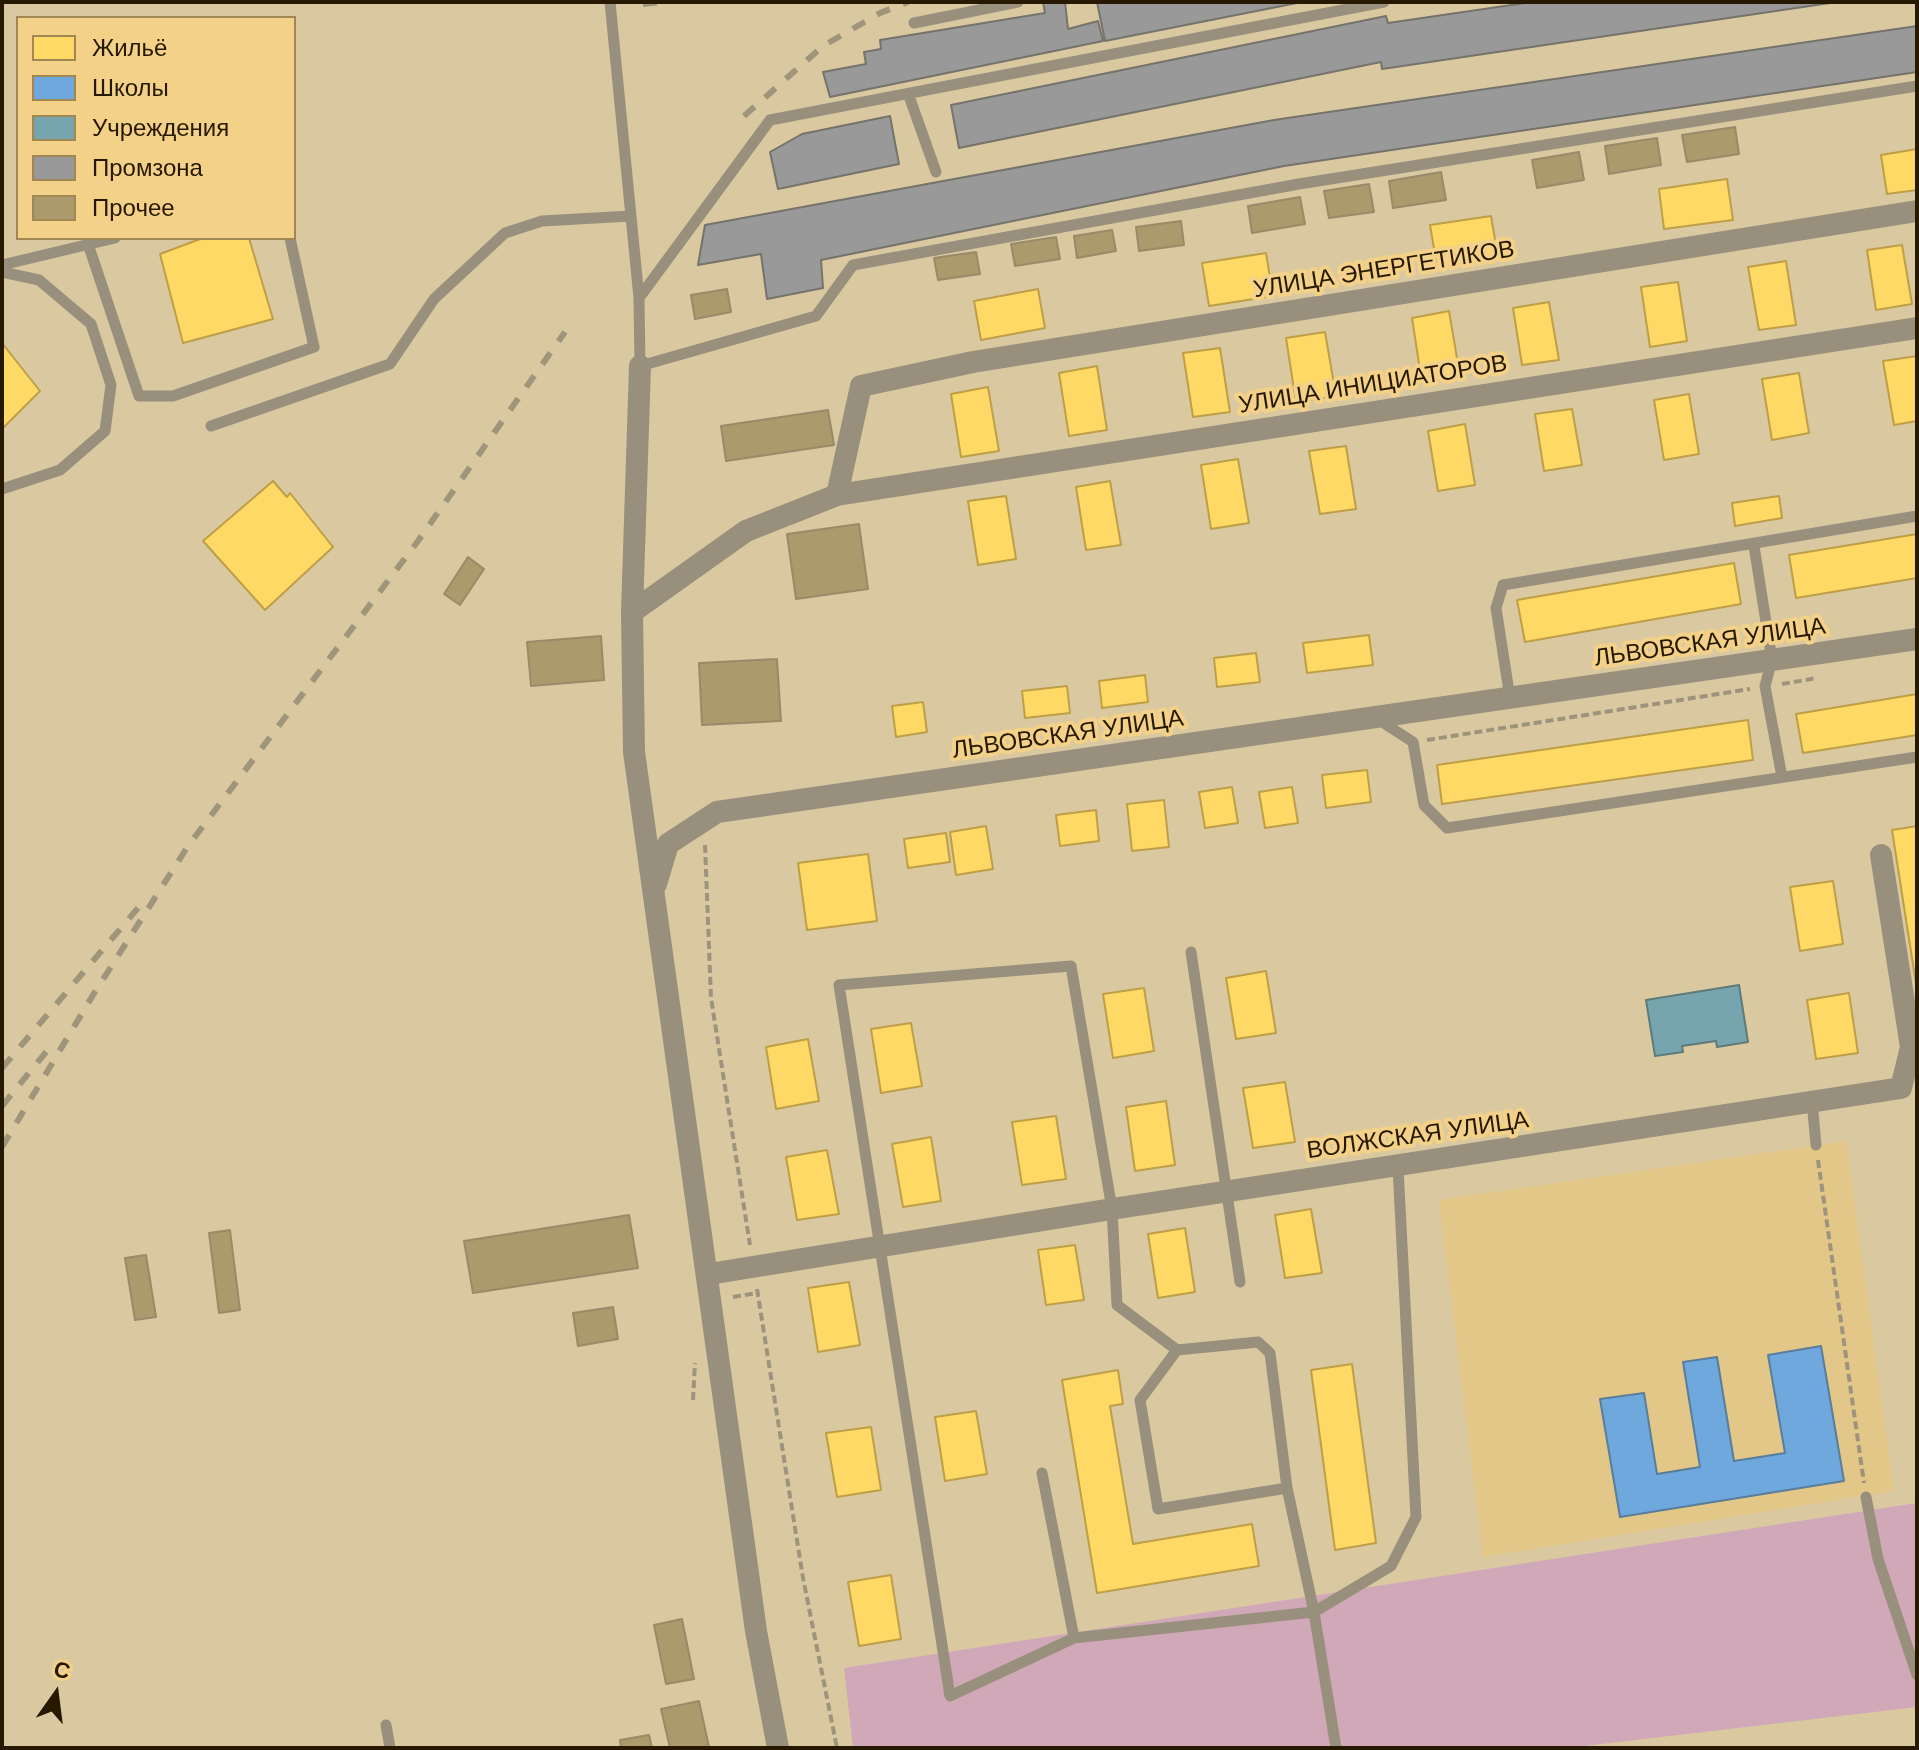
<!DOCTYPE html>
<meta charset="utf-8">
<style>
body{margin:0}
#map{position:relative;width:1919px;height:1750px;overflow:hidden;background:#dac8a0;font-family:Arial,sans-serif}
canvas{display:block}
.frame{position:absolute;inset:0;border:4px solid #261900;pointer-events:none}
.legend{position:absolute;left:16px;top:16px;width:280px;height:224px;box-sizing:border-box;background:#f3d188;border:2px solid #a18752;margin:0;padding:10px 14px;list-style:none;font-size:24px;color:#261900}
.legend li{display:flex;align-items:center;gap:16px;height:40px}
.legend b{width:40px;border:2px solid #a18752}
.north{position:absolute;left:16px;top:1654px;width:80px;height:80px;-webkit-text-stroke:6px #f3d188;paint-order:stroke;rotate:14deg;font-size:22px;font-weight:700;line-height:32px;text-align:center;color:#261900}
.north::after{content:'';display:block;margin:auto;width:28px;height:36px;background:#261900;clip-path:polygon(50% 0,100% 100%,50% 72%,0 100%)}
</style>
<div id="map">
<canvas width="1919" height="1750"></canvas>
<div class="frame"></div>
<ul class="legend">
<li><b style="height:22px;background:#ffd966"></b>Жильё</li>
<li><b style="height:22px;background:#6fa8dc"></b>Школы</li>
<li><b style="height:22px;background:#76a5af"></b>Учреждения</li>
<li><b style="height:22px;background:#999"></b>Промзона</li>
<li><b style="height:22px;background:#ab9a6b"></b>Прочее</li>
</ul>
<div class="north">С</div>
</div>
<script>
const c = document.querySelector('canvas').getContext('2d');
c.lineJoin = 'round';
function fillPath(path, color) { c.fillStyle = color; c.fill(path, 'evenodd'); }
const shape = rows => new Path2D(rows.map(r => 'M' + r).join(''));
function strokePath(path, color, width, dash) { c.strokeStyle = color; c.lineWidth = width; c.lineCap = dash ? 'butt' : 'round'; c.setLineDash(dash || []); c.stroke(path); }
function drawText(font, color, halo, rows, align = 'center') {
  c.font = font + ' Arial,sans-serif'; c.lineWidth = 8; c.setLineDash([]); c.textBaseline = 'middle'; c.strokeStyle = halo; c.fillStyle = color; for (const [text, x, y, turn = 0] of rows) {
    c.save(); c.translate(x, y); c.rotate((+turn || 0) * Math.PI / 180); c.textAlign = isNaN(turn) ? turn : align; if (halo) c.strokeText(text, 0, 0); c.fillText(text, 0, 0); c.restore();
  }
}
fillPath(shape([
 [1846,1141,1894,1491,1483,1557,1439,1200]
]), '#e3c788');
fillPath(shape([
 [1917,1503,1917,1707,1567,1748,853,1748,844,1668]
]), '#d0a8b7');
const homes = shape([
 [1917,149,1917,190,1887,194,1881,155,1917,149],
 [1727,179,1733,220,1664,229,1659,189,1727,179],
 [1491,216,1498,257,1437,266,1430,225,1491,216],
 [203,238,249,238,273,319,183,343,160,254,203,238],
 [1902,245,1912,304,1876,310,1867,250,1902,245],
 [1266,253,1273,296,1209,306,1202,263,1266,253],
 [1786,261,1796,325,1759,330,1748,267,1786,261],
 [1678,282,1687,341,1650,347,1641,287,1678,282],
 [1038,289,1045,328,981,340,974,301,1038,289],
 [1549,302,1559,360,1522,365,1513,308,1549,302],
 [1449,311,1460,376,1422,383,1412,318,1449,311],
 [1325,332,1336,396,1296,402,1286,338,1325,332],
 [2,343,40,391,2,429,2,343],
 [1220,348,1230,412,1193,417,1183,353,1220,348],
 [1917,356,1917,421,1894,425,1883,361,1917,356],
 [1097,366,1107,430,1069,436,1059,373,1097,366],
 [1799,373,1809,433,1772,440,1762,379,1799,373],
 [988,387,999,451,961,457,951,394,988,387],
 [1689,394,1699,454,1664,460,1654,400,1689,394],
 [1572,409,1582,465,1544,471,1535,414,1572,409],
 [1465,424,1475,485,1438,491,1428,431,1465,424],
 [1346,446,1356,509,1320,514,1309,451,1346,446],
 [1238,459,1249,523,1211,529,1201,465,1238,459],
 [273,481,287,497,290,493,333,547,265,610,203,541,273,481],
 [1110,481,1121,545,1086,550,1076,487,1110,481],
 [1006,496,1016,559,978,565,968,501,1006,496],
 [1779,496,1782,518,1735,526,1732,503,1779,496],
 [1917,534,1917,578,1796,598,1789,555,1917,534],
 [1734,563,1741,604,1525,642,1517,600,1734,563],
 [1369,635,1373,665,1307,673,1303,643,1369,635],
 [1256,653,1260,682,1217,687,1214,658,1256,653],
 [1145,675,1148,702,1102,708,1099,681,1145,675],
 [1067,686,1070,713,1025,718,1022,691,1067,686],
 [1917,694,1917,735,1803,753,1796,714,1917,694],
 [923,702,927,732,896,737,892,706,923,702],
 [1748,720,1753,760,1442,804,1437,765,1748,720],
 [1367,770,1371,802,1326,808,1322,775,1367,770],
 [1232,787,1238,823,1205,828,1199,792,1232,787],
 [1292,787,1298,823,1265,828,1259,792,1292,787],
 [1164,800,1169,847,1132,851,1127,804,1164,800],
 [1096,810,1099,841,1060,846,1056,815,1096,810],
 [986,826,993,869,956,875,950,832,986,826],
 [1917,826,1917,990,1892,830,1917,826],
 [946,833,950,862,908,868,904,839,946,833],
 [868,854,877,921,807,930,798,863,868,854],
 [1833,881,1843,944,1800,951,1790,887,1833,881],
 [1266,971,1276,1033,1236,1039,1226,978,1266,971],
 [1144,988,1154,1051,1113,1058,1103,994,1144,988],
 [1849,993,1858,1053,1816,1059,1807,1000,1849,993],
 [911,1023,922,1086,881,1093,871,1029,911,1023],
 [808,1039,819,1101,776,1109,766,1047,808,1039],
 [1285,1082,1295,1142,1253,1148,1243,1088,1285,1082],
 [1166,1101,1175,1165,1135,1171,1126,1107,1166,1101],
 [1056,1116,1066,1179,1022,1185,1012,1122,1056,1116],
 [931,1137,941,1201,903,1207,892,1144,931,1137],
 [827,1150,839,1214,797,1220,786,1157,827,1150],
 [1311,1209,1322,1273,1285,1278,1275,1215,1311,1209],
 [1185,1228,1195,1292,1158,1298,1148,1234,1185,1228],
 [1075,1245,1084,1300,1046,1305,1038,1250,1075,1245],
 [849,1282,860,1345,818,1352,808,1288,849,1282],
 [1352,1364,1376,1543,1335,1550,1311,1370,1352,1364],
 [1118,1370,1123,1404,1110,1406,1133,1544,1252,1524,1259,1566,1097,1593,1062,1380,1118,1370],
 [976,1411,987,1474,945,1481,935,1417,976,1411],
 [871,1427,881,1490,837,1497,826,1433,871,1427],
 [891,1575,901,1639,859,1646,848,1582,891,1575]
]);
fillPath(homes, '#ffd966');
strokePath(homes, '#be9f47', 2);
const schools = shape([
 [1821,1346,1844,1481,1620,1517,1600,1399,1644,1393,1657,1474,1700,1467,1683,1362,1717,1357,1734,1461,1785,1453,1768,1355,1821,1346]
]);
fillPath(schools, '#6fa8dc');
strokePath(schools, '#597d9a', 2);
const public = shape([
 [1739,985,1748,1042,1717,1047,1716,1041,1682,1046,1683,1052,1655,1056,1646,1000,1739,985]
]);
fillPath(public, '#76a5af');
strokePath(public, '#5e7b7a', 2);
const industry = shape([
 [1043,2,1065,2,1068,29,1098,21,1103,41,830,97,823,72,866,64,864,52,881,49,880,40,1045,13,1043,2],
 [1097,2,1302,2,1105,41,1097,2],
 [1532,2,1837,2,1382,69,1381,62,959,148,951,105,1386,16,1388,23,1532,2],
 [1917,26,1917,72,1284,166,821,260,823,288,767,299,761,254,698,265,705,225,1274,120,1917,26],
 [890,116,899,164,778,189,770,152,802,134,890,116]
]);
fillPath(industry, '#999');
strokePath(industry, '#76736b', 2);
const building = shape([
 [1735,127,1739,154,1687,162,1682,135,1735,127],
 [1657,138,1661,165,1609,174,1605,146,1657,138],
 [1579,152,1584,180,1537,188,1532,160,1579,152],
 [1441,172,1446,200,1393,208,1389,181,1441,172],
 [1369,184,1374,212,1329,218,1324,191,1369,184],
 [1300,197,1305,224,1252,233,1248,206,1300,197],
 [1181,221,1184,245,1139,251,1136,227,1181,221],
 [1112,230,1116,251,1077,258,1074,236,1112,230],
 [1056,237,1060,259,1015,266,1011,244,1056,237],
 [976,252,980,274,938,280,934,258,976,252],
 [727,289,731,312,695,319,691,295,727,289],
 [828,410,834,445,726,461,721,426,828,410],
 [859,524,868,589,796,599,787,534,859,524],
 [468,557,484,569,460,605,444,594,468,557],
 [601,636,604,680,531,686,527,642,601,636],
 [777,659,781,721,702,725,699,663,777,659],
 [629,1215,638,1268,473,1293,464,1241,629,1215],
 [230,1230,240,1310,219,1313,209,1233,230,1230],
 [146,1255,156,1317,135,1320,125,1258,146,1255],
 [613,1307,618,1339,578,1346,573,1313,613,1307],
 [682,1619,694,1679,666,1684,654,1625,682,1619],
 [699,1701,709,1747,670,1748,661,1709,699,1701],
 [649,1735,652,1748,621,1748,620,1740,649,1735]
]);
fillPath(building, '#ab9a6b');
strokePath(building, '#998a69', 2);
strokePath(shape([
 [1782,684,1817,678],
 [1427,740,1750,689],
 [705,845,711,998,750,1245],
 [1818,1160,1864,1483],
 [757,1289,803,1578,837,1748],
 [733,1297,758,1293],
 [693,1400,695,1363]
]), '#9e937c', 4, [8, 4]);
strokePath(shape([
 [610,2,639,298,640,366,816,316,853,265,1299,184,1917,86],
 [914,23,1018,2],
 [909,96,936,172],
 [88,244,139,396,173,396,314,347,290,238],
 [2,265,115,238],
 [2,272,39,280,91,324,111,385,105,431,60,470,2,489],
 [639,298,770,120,1384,2],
 [211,426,390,364,434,299,505,233,542,221,631,216],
 [1754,546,1772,660,1765,686,1782,777],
 [1510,698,1496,608,1503,585,1917,516],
 [1376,718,1413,742,1424,805,1447,828,1917,757],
 [1191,952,1240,1282],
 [1812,1101,1816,1145],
 [1177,1350,1140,1400,1158,1509,1287,1488],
 [1042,1473,1074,1638],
 [1866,1497,1878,1559,1917,1675],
 [386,1725,390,1748],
 [1336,1748,1314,1612,1074,1638,950,1696,839,985,1071,966,1112,1209,1117,1305,1177,1350,1258,1342,1270,1353,1287,1488,1314,1612,1391,1566,1416,1517,1398,1167]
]), '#98907d', 11);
strokePath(shape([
 [640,366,632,612,634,752,756,1631,778,1748],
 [837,495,1917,328],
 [632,612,746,531,837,495,861,386,973,362,1917,211],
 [656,884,668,844,717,812,1917,639],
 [709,1274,1112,1209,1901,1088,1911,1047,1881,855]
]), '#98907d', 22);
strokePath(shape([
 [643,4,662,2],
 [744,116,823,46,880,13,908,2],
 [2,1068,138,908],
 [2,1106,55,1041],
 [2,1147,93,995,188,846,418,541,565,332]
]), '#9f957b', 6, [14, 14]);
drawText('24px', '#261900', '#f3d188', [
 ["УЛИЦА ЭНЕРГЕТИКОВ",1384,270,-9],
 ["УЛИЦА ИНИЦИАТОРОВ",1373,385,-9],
 ["ЛЬВОВСКАЯ УЛИЦА",1710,643,-8],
 ["ЛЬВОВСКАЯ УЛИЦА",1068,735,-8],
 ["ВОЛЖСКАЯ УЛИЦА",1418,1136,-8]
]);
</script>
